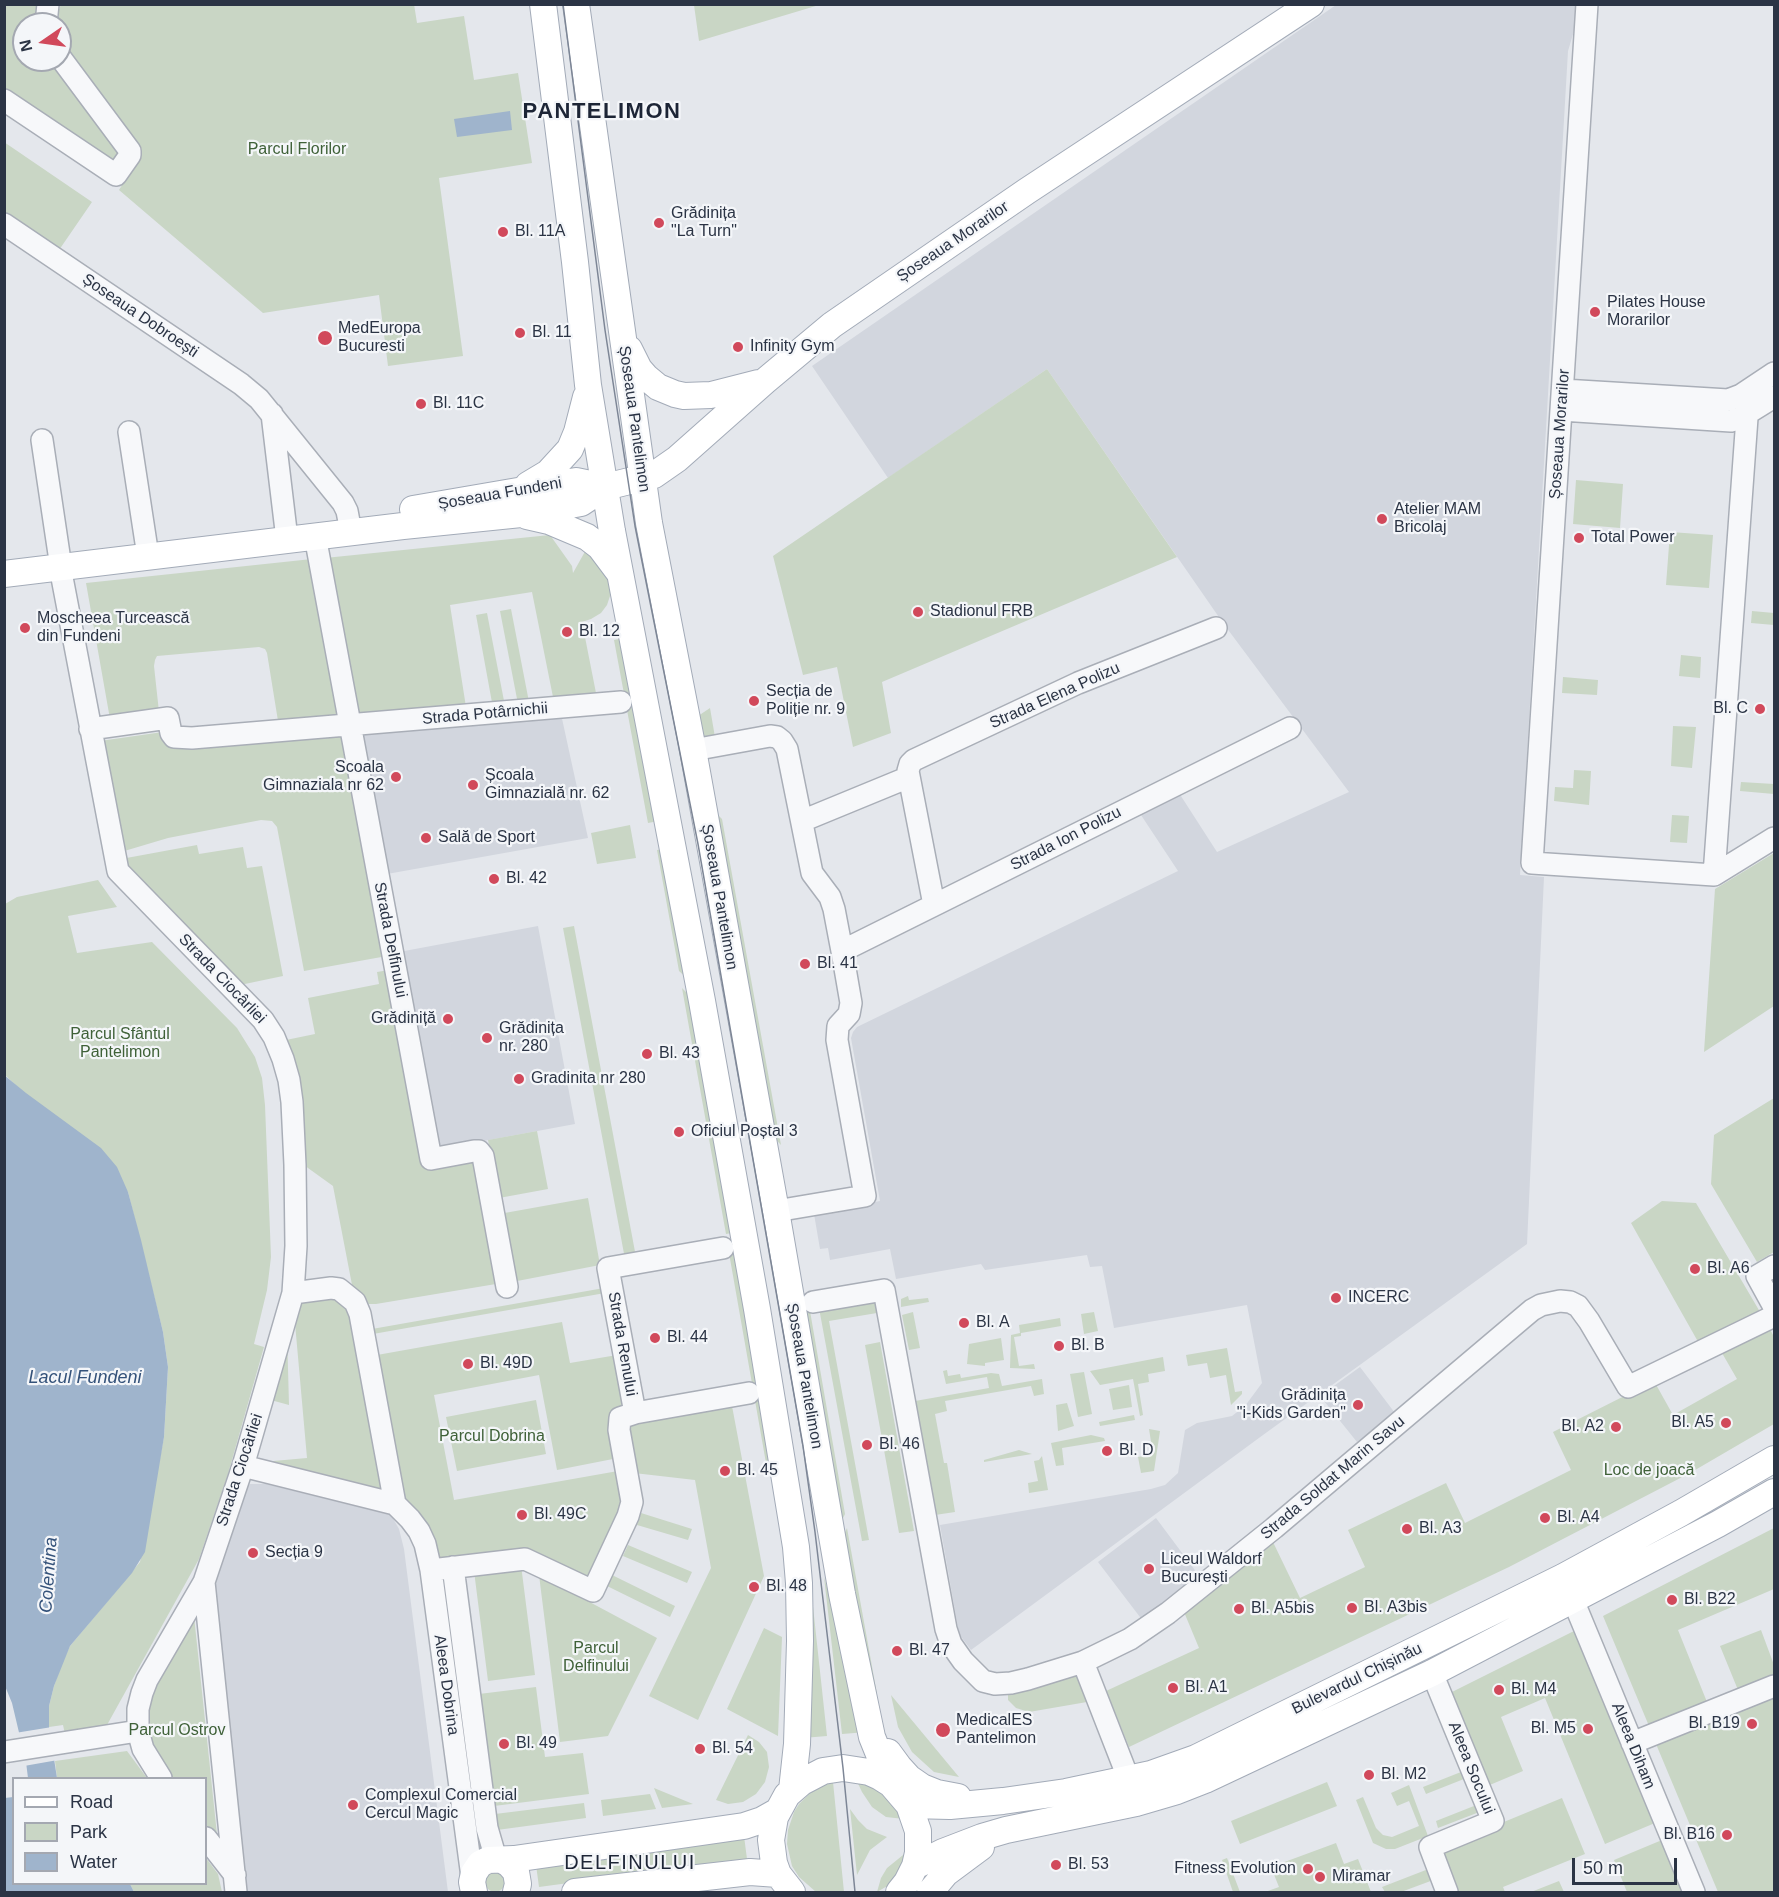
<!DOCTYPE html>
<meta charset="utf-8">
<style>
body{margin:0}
#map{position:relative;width:1779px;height:1897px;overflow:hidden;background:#e4e7ec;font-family:Helvetica,sans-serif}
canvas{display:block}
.frame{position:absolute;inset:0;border:6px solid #2b3445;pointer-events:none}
.legend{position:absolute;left:12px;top:1777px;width:195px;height:108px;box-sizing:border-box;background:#f4f6f9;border:2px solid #a4a8b1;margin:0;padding:8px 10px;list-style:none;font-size:18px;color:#2b3445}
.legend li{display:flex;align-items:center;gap:12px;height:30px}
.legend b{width:30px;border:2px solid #a4a8b1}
.north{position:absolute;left:12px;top:12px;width:60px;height:60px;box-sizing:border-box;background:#f4f6f9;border:2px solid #a4a8b1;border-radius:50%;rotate:257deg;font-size:16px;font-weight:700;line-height:24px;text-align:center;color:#2b3445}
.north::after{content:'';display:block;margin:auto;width:21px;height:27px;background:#d1495b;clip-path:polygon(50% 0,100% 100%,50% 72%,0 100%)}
.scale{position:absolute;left:1572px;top:1858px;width:105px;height:27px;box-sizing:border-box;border:3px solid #2b3445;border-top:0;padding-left:8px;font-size:18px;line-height:21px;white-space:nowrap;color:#2b3445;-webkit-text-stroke:4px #f4f6f9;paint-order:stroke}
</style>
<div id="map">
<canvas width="1779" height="1897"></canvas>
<div class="frame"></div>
<ul class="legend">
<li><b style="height:8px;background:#fff"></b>Road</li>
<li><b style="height:16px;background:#c9d6c5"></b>Park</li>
<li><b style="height:16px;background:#9fb4cc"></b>Water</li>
</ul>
<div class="north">N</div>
<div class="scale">50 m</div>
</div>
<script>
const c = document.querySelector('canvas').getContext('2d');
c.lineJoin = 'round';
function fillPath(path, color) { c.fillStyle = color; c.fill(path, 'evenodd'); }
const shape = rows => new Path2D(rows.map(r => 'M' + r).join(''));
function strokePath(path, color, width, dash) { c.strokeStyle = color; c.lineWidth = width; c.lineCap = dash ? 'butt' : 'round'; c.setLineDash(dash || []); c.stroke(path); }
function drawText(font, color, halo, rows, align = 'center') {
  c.font = font + ' Helvetica,sans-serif'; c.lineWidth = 4.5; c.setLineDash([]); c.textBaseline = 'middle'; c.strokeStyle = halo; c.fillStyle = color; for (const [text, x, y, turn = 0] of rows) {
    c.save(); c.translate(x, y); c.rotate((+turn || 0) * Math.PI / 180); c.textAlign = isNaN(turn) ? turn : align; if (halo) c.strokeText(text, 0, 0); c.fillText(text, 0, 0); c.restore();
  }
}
fillPath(shape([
 [1336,5,1579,5,1579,14,1568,51,1520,875,1544,877,1527,1244,1263,1435,971,1650,959,1634,940,1525,1151,1489,1165,1485,1178,1473,1185,1430,1197,1423,1232,1416,1245,1406,1262,1383,1247,1305,1114,1328,1102,1266,1090,1267,1087,1255,985,1270,981,1264,896,1279,890,1249,830,1260,828,1248,820,1249,814,1214,880,1201,851,1038,853,1032,857,1027,1178,871,1139,812,1179,793,1217,852,1349,792,1223,623,1047,369,888,478,812,366],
 [561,714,588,838,387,874,360,733],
 [538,926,575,1124,435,1150,399,952],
 [1360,1367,1395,1413,1357,1442,1320,1396],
 [250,1484,266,1484,391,1515,399,1529,404,1549,448,1892,244,1892,213,1580,245,1488],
 [1156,1518,1200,1577,1143,1621,1098,1562]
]), '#d2d6de');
fillPath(shape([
 [61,4,414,4,417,23,464,16,474,80,518,73,532,163,439,178,463,356,388,366,379,295,263,313,119,190,142,153,71,60,63,40,58,13],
 [5,5,37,5,38,24,24,24,24,60,54,60,125,153,117,166,5,92],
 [694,5,694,4,819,5,699,41],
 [4,142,92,202,57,253,5,217],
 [1047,369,1177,557,882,682,891,733,853,747,837,667,803,675,773,556],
 [1576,480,1623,484,1620,528,1573,524],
 [1670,532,1713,535,1709,588,1666,585],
 [550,535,572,566,573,573,587,548,610,575,611,593,607,605,601,613,591,619,582,622,596,693,554,702,532,592,450,605,466,707,356,718,325,558],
 [312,559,341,717,278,721,267,653,265,649,259,647,157,656,155,660,154,666,159,712,110,719,86,583],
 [511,609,529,702,518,704,500,611],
 [1752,611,1774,613,1774,625,1751,623],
 [487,613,505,706,493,708,476,615],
 [629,637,664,820,648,823,614,640],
 [1681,655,1701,657,1700,678,1679,676],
 [1563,677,1598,680,1597,695,1562,693],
 [710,708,716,743,695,746,695,718],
 [1673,726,1696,727,1692,768,1671,766],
 [163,732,173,746,345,736,387,956,304,971,277,827,272,821,261,820,168,838,121,852,100,741],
 [1574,770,1591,771,1589,805,1554,801,1555,787,1573,788],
 [1741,782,1774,784,1774,794,1740,791],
 [706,803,722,819,781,1145,765,1128],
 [1672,815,1689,816,1687,843,1670,842],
 [630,825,636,858,597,864,591,833],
 [197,845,199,854,243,847,247,868,262,866,283,976,240,985,124,869,121,859],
 [669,848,693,984,679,971,657,850],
 [1774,853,1774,1006,1704,1052,1715,889],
 [98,880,117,907,68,916,77,953,152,942,237,1028,255,1057,262,1078,265,1105,271,1257,267,1290,254,1344,264,1347,228,1474,199,1559,107,1725,92,1730,65,1734,63,1725,49,1727,49,1706,54,1686,62,1663,70,1646,140,1562,164,1437,168,1367,163,1332,128,1192,5,1075,5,904,17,897],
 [574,926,636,1257,625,1259,563,928],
 [389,970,427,1168,478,1159,502,1283,376,1304,369,1304,363,1301,353,1290,333,1186,301,1163,286,1040,315,1034,308,998,379,984,377,972],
 [682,988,697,1003,737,1232,726,1234],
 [1774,1098,1774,1252,1757,1262,1711,1184,1714,1135],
 [537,1131,548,1189,499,1198,488,1140],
 [588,1198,600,1265,512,1282,499,1214],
 [1662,1201,1696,1203,1763,1317,1701,1347,1631,1223],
 [741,1251,776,1448,766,1463,729,1253],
 [604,1288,605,1293,373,1334,372,1329],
 [329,1295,351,1308,386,1494,262,1462,307,1458,294,1312,301,1300],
 [908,1296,909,1300,928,1298,929,1302,901,1307,901,1299],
 [874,1299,877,1313,829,1321,869,1540,862,1541,819,1308],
 [810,1311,845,1514,836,1533,799,1313],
 [913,1312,920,1348,909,1350,902,1315],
 [1094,1312,1098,1331,1084,1334,1081,1314],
 [1060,1318,1061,1326,1021,1333,1021,1336,1014,1337,1019,1366,1034,1364,1035,1369,1010,1368,1011,1335,1020,1333,1019,1325],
 [562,1322,570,1363,617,1355,626,1403,611,1420,618,1458,557,1470,539,1375,434,1395,454,1500,618,1471,624,1503,590,1583,524,1552,433,1563,402,1497,377,1355],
 [1769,1327,1774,1337,1774,1424,1690,1473,1509,1567,1129,1747,1106,1691,1199,1648,1184,1612,1272,1540,1300,1598,1365,1567,1348,1530,1446,1483,1465,1523,1571,1470,1553,1432,1654,1381,1673,1415,1737,1379,1722,1353],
 [287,1332,289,1405,267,1399],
 [1001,1338,1004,1360,985,1363,985,1366,967,1364,969,1344],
 [880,1342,914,1531,899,1533,865,1345],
 [1227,1348,1235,1392,1242,1391,1242,1394,1231,1405,1226,1375,1210,1378,1207,1363,1188,1366,1186,1355],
 [1163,1357,1165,1371,1148,1374,1149,1382,1138,1384,1143,1415,1140,1416,1133,1379,1100,1385,1090,1371],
 [947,1370,948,1376,960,1374,961,1378,991,1373,999,1374,1002,1386,1042,1379,1044,1394,1034,1396,1031,1386,945,1401,947,1411,935,1414,944,1463,947,1463,955,1512,935,1515,915,1401,989,1388,987,1377,946,1384,943,1371],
 [1084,1372,1092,1414,1078,1417,1070,1374],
 [1129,1385,1132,1407,1113,1410,1109,1389],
 [536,1400,546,1454,457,1471,446,1417],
 [1067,1403,1074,1426,1058,1431,1056,1405],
 [732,1406,764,1576,698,1720,649,1696,711,1568,695,1480,634,1473,624,1426],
 [1134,1415,1135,1420,1100,1426,1099,1422],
 [1149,1429,1160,1431,1154,1471,1141,1473,1138,1457,1153,1454],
 [1091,1435,1104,1438,1105,1441,1062,1448,1064,1465,1056,1466,1051,1443],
 [1019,1450,1032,1454,984,1462,984,1460],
 [1042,1456,1048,1490,1029,1493,1028,1483,1038,1481,1034,1461,1039,1460],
 [641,1513,692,1529,688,1540,637,1525],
 [847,1528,877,1694,866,1696,839,1545],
 [1774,1528,1774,1589,1678,1630,1707,1702,1649,1726,1603,1616],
 [628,1545,692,1572,687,1583,623,1556],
 [521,1565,535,1675,488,1681,474,1571],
 [539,1575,657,1638,608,1736,560,1742],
 [612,1575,675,1606,670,1617,607,1586],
 [824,1577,867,1732,842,1734],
 [810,1579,827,1736,803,1738],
 [194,1616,218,1844,206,1827,206,1778,170,1778,155,1759,148,1734,149,1714,154,1688],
 [764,1628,782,1637,778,1736,727,1709],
 [1761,1630,1774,1665,1774,1675,1738,1690,1720,1646],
 [1574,1631,1655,1823,1605,1844,1545,1698,1501,1717,1523,1771,1485,1787,1448,1694],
 [1076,1674,1087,1702,1029,1712,1016,1708,1008,1700,1008,1694,1012,1693],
 [536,1687,545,1757,583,1753,589,1794,494,1806,479,1694],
 [891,1695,959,1777,934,1772,912,1752,898,1727],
 [1774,1696,1774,1892,1718,1892,1656,1744],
 [748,1735,759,1742,767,1752,769,1767,765,1782,756,1794,743,1802,728,1804,716,1800],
 [127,1751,147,1778,57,1778,55,1761],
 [1466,1770,1469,1777,1426,1794,1423,1787],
 [854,1775,886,1790,904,1819,886,1817,872,1807,862,1792],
 [833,1782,844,1892,816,1892,799,1877,792,1866,787,1844,788,1830,794,1812,799,1804,809,1794,819,1787],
 [1327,1782,1337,1806,1240,1844,1231,1821],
 [1409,1785,1428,1836,1395,1849,1386,1849,1373,1843,1356,1800,1363,1797,1376,1828,1383,1835,1392,1837,1419,1826,1409,1801,1397,1806,1391,1793],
 [654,1788,693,1804,662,1808],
 [650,1794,656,1809,603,1816,601,1800],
 [1562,1798,1585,1854,1503,1887,1505,1892,1453,1892,1436,1850],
 [584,1803,586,1818,497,1830,495,1814],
 [1479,1804,1482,1811,1438,1828,1436,1821],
 [850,1809,858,1820,867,1829,887,1837,870,1850,857,1875],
 [744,1836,747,1859,539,1887,536,1865],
 [1662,1840,1683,1892,1627,1892,1614,1860],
 [1336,1843,1344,1864,1358,1859,1371,1892,1265,1892,1279,1887,1271,1867],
 [908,1851,897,1875,889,1885,877,1892,881,1878,887,1868],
 [206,1858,218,1874,222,1892,134,1892,130,1884,206,1884],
 [1227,1858,1240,1892,1233,1892,1222,1860],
 [1431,1868,1436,1879,1401,1892,1385,1892,1382,1887],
 '485 1882a10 10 0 1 1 20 0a10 10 0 1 1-20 0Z',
 [1559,1881,1564,1892,1531,1892]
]), '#c9d6c5');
fillPath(shape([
 [510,111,512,130,457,137,454,119],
 [4,1075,26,1093,101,1148,117,1167,128,1192,141,1240,163,1332,168,1367,164,1437,145,1552,132,1573,70,1646,54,1686,49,1706,49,1727,57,1778,28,1778,26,1762,12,1703,5,1686],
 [13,1797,14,1884,130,1884,134,1892,5,1892,5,1798]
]), '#9fb4cc');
fillPath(shape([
 [52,1727,58,1760,24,1766,15,1733]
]), '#e4e7ec');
const minor = shape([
 [1587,4,1532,863,1714,875,1774,838],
 [46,24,48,4],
 [4,100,116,175,130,155,130,151,60,57],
 [4,224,241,384,259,399,343,503,347,511,351,532],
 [1563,390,1728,400,1741,395,1774,373],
 [1561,410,1731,421,1740,418,1774,397],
 [272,414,287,539],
 [129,432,146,543],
 [42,440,59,554],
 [315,536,431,1159,474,1151,479,1151,483,1156,507,1287],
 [60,567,118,871,263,1020,274,1037,283,1059,289,1080,292,1102,295,1165,296,1246,293,1293,243,1466,204,1582,147,1680,142,1693,138,1709,138,1731,143,1749,161,1778],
 [90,729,168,718,171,733,174,737,192,738,621,702],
 [693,750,770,736,777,737,782,741,787,749,812,873,830,897,834,909,842,951,851,1003,849,1014,838,1026,837,1040,865,1196,776,1211],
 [802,821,909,777],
 [1714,875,1749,390],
 [934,905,908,771,910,764,914,760,1078,683,1216,628],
 [842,951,1290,728],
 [1774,1266,1757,1276,1774,1307],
 [293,1293,331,1288,339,1289,355,1302,360,1314,395,1504],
 [813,1302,884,1290,946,1629,951,1644,963,1661,983,1681,995,1684,1011,1683,1028,1679,1083,1662],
 [635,1413,608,1268,723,1248],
 [243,1466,395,1504,410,1519,419,1531,425,1544,431,1570,472,1877],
 [453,1567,487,1828,496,1859],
 [431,1570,525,1559,593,1591,628,1516,632,1502,619,1430,620,1418,635,1413,749,1393],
 [204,1582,236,1892],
 [1573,1600,1694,1892],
 [1432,1673,1493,1821,1430,1847,1447,1892],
 [1632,1743,1774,1686],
 [4,1752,138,1731],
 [1129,1780,1083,1662,1130,1639,1168,1613,1274,1528,1532,1310,1541,1305,1560,1301,1570,1302,1578,1306,1589,1321,1628,1387,1774,1316],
 [206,1838,235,1875]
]);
const major = shape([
 [543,4,575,262,588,385,612,531,702,1001,757,1309,796,1547,799,1583,800,1641,797,1744,792,1790],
 [576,4,649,523,693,750,776,1211,842,1594,872,1737,891,1784],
 [629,349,639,369,646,377,658,387,675,394,684,396,711,395,758,383],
 [528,485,548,473,570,449,577,432,586,397],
 [413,509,576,481,605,487],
 [527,516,549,521,587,537,600,547,618,571],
 [4,574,403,526,521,514,581,503,605,487,654,475,677,459,765,381,832,325,1027,191,1311,4],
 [888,1752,899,1767,909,1778,922,1787,937,1793,958,1797],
 [909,1805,950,1806,1003,1801,1066,1792,1151,1774,1196,1758,1563,1577,1681,1513,1774,1459],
 [502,1860,509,1864,516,1872,518,1884,516,1892],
 [915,1866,943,1852,982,1837,1006,1830,1136,1803,1177,1791,1205,1780,1432,1673,1718,1524,1774,1492],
 [474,1892,472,1882,474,1873,480,1864,488,1860,514,1859,744,1826,762,1820,778,1811],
 [575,1892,750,1872,778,1874],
 [792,1892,778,1874,774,1863,771,1840,775,1817,787,1795,802,1782,823,1771,843,1768,869,1772,880,1777,891,1784,909,1805,918,1831,918,1853,915,1866,907,1882,899,1892],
 [930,1892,946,1873,981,1847]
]);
strokePath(minor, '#a9aeb7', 24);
strokePath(major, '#a3abb8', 28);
strokePath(minor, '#f7f8fa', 21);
strokePath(major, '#fff', 26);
strokePath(shape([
 [563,4,605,330,635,526,698,844,803,1446,815,1532,843,1768,855,1892]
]), '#7d8696', 1.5);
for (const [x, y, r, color] of [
 [659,223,6,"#d1495b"],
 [503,232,6,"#d1495b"],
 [1595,312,6,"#d1495b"],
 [520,333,6,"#d1495b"],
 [325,338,8,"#d1495b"],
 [738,347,6,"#d1495b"],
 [421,404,6,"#d1495b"],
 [1382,519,6,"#d1495b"],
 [1579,538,6,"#d1495b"],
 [918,612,6,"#d1495b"],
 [25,628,6,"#d1495b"],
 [567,632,6,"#d1495b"],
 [754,701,6,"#d1495b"],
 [1760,709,6,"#d1495b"],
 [396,777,6,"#d1495b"],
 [473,785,6,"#d1495b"],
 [426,838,6,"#d1495b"],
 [494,879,6,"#d1495b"],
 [805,964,6,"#d1495b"],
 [448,1019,6,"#d1495b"],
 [487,1038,6,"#d1495b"],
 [647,1054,6,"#d1495b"],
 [519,1079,6,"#d1495b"],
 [679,1132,6,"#d1495b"],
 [1695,1269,6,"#d1495b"],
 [1336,1298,6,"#d1495b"],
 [964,1323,6,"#d1495b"],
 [655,1338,6,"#d1495b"],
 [1059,1346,6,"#d1495b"],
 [468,1364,6,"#d1495b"],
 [1358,1405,6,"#d1495b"],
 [1726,1423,6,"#d1495b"],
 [1616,1427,6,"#d1495b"],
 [867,1445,6,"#d1495b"],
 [1107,1451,6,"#d1495b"],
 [725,1471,6,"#d1495b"],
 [522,1515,6,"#d1495b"],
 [1545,1518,6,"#d1495b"],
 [1407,1529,6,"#d1495b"],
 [253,1553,6,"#d1495b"],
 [1149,1569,6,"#d1495b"],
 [754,1587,6,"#d1495b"],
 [1672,1600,6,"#d1495b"],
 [1352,1608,6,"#d1495b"],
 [1239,1609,6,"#d1495b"],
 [897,1651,6,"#d1495b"],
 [1173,1688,6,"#d1495b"],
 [1499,1690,6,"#d1495b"],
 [1752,1724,6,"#d1495b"],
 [1588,1729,6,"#d1495b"],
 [943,1730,8,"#d1495b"],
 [504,1744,6,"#d1495b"],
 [700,1749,6,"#d1495b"],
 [1369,1775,6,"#d1495b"],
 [353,1805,6,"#d1495b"],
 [1727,1835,6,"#d1495b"],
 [1056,1865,6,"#d1495b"],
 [1308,1869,6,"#d1495b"],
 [1320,1877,6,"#d1495b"]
]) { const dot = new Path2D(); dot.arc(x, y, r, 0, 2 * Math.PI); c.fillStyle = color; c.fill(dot); strokePath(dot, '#f4f6f9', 2); }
drawText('16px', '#3f6138', '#f4f6f9', [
 ["Parcul Florilor",297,150],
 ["Parcul Sfântul",120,1035],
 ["Pantelimon",120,1053],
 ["Parcul Dobrina",492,1437],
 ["Loc de joacă",1649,1471],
 ["Parcul",596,1649],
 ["Delfinului",596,1667],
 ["Parcul Ostrov",177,1731]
]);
drawText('16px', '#2b3445', '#f4f6f9', [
 ["Grădinița",671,214],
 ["\"La Turn\"",671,232],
 ["Bl. 11A",515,232],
 ["Pilates House",1607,303],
 ["Morarilor",1607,321],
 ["MedEuropa",338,329],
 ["Bucuresti",338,347],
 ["Bl. 11",532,333],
 ["Infinity Gym",750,347],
 ["Bl. 11C",433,404],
 ["Atelier MAM",1394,510],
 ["Bricolaj",1394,528],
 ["Total Power",1591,538],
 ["Stadionul FRB",930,612],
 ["Moscheea Turcească",37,619],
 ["din Fundeni",37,637],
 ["Bl. 12",579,632],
 ["Secția de",766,692],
 ["Poliție nr. 9",766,710],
 ["Bl. C",1748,709,"right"],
 ["Scoala",384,768,"right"],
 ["Gimnaziala nr 62",384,786,"right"],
 ["Școala",485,776],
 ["Gimnazială nr. 62",485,794],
 ["Sală de Sport",438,838],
 ["Bl. 42",506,879],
 ["Bl. 41",817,964],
 ["Grădiniță",436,1019,"right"],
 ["Grădinița",499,1029],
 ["nr. 280",499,1047],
 ["Bl. 43",659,1054],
 ["Gradinita nr 280",531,1079],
 ["Oficiul Poștal 3",691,1132],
 ["Bl. A6",1707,1269],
 ["INCERC",1348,1298],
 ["Bl. A",976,1323],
 ["Bl. 44",667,1338],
 ["Bl. B",1071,1346],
 ["Bl. 49D",480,1364],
 ["Grădinița",1346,1396,"right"],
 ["\"i-Kids Garden\"",1346,1414,"right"],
 ["Bl. A5",1714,1423,"right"],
 ["Bl. A2",1604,1427,"right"],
 ["Bl. 46",879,1445],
 ["Bl. D",1119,1451],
 ["Bl. 45",737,1471],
 ["Bl. 49C",534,1515],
 ["Bl. A4",1557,1518],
 ["Bl. A3",1419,1529],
 ["Secția 9",265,1553],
 ["Liceul Waldorf",1161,1560],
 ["București",1161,1578],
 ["Bl. 48",766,1587],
 ["Bl. B22",1684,1600],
 ["Bl. A3bis",1364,1608],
 ["Bl. A5bis",1251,1609],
 ["Bl. 47",909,1651],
 ["Bl. A1",1185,1688],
 ["Bl. M4",1511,1690],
 ["MedicalES",956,1721],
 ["Pantelimon",956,1739],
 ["Bl. B19",1740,1724,"right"],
 ["Bl. M5",1576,1729,"right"],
 ["Bl. 49",516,1744],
 ["Bl. 54",712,1749],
 ["Bl. M2",1381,1775],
 ["Complexul Comercial",365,1796],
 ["Cercul Magic",365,1814],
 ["Bl. B16",1715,1835,"right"],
 ["Bl. 53",1068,1865],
 ["Fitness Evolution",1296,1869,"right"],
 ["Miramar",1332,1877]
], 'left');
drawText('16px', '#2b3445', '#f4f6f9', [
 ["Șoseaua Morarilor",953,242,-34],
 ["Șoseaua Dobroești",140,316,34],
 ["Șoseaua Pantelimon",634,419,82],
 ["Șoseaua Morarilor",1560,434,-86],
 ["Șoseaua Fundeni",500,494,-10],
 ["Strada Elena Polizu",1055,696,-24],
 ["Strada Potârnichii",485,714,-5],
 ["Strada Ion Polizu",1066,839,-27],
 ["Șoseaua Pantelimon",719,897,80],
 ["Strada Delfinului",390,940,79],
 ["Strada Ciocârliei",222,979,46],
 ["Strada Renului",622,1344,80],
 ["Șoseaua Pantelimon",804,1376,80],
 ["Strada Ciocârliei",240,1470,-72],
 ["Strada Soldat Marin Savu",1333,1478,-40],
 ["Bulevardul Chișinău",1357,1679,-26],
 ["Aleea Dobrina",446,1685,82],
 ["Aleea Diham",1633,1746,68],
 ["Aleea Socului",1471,1768,68]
]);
drawText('italic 18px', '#34527a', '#f4f6f9', [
 ["Lacul Fundeni",85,1378],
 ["Colentina",49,1575,-86]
]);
c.letterSpacing = '1.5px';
drawText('20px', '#1d2536', '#f4f6f9', [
 ["DELFINULUI",630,1863]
]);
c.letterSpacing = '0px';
c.letterSpacing = '1.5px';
drawText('bold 22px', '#1d2536', '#f4f6f9', [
 ["PANTELIMON",602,112]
]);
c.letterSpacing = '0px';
</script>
